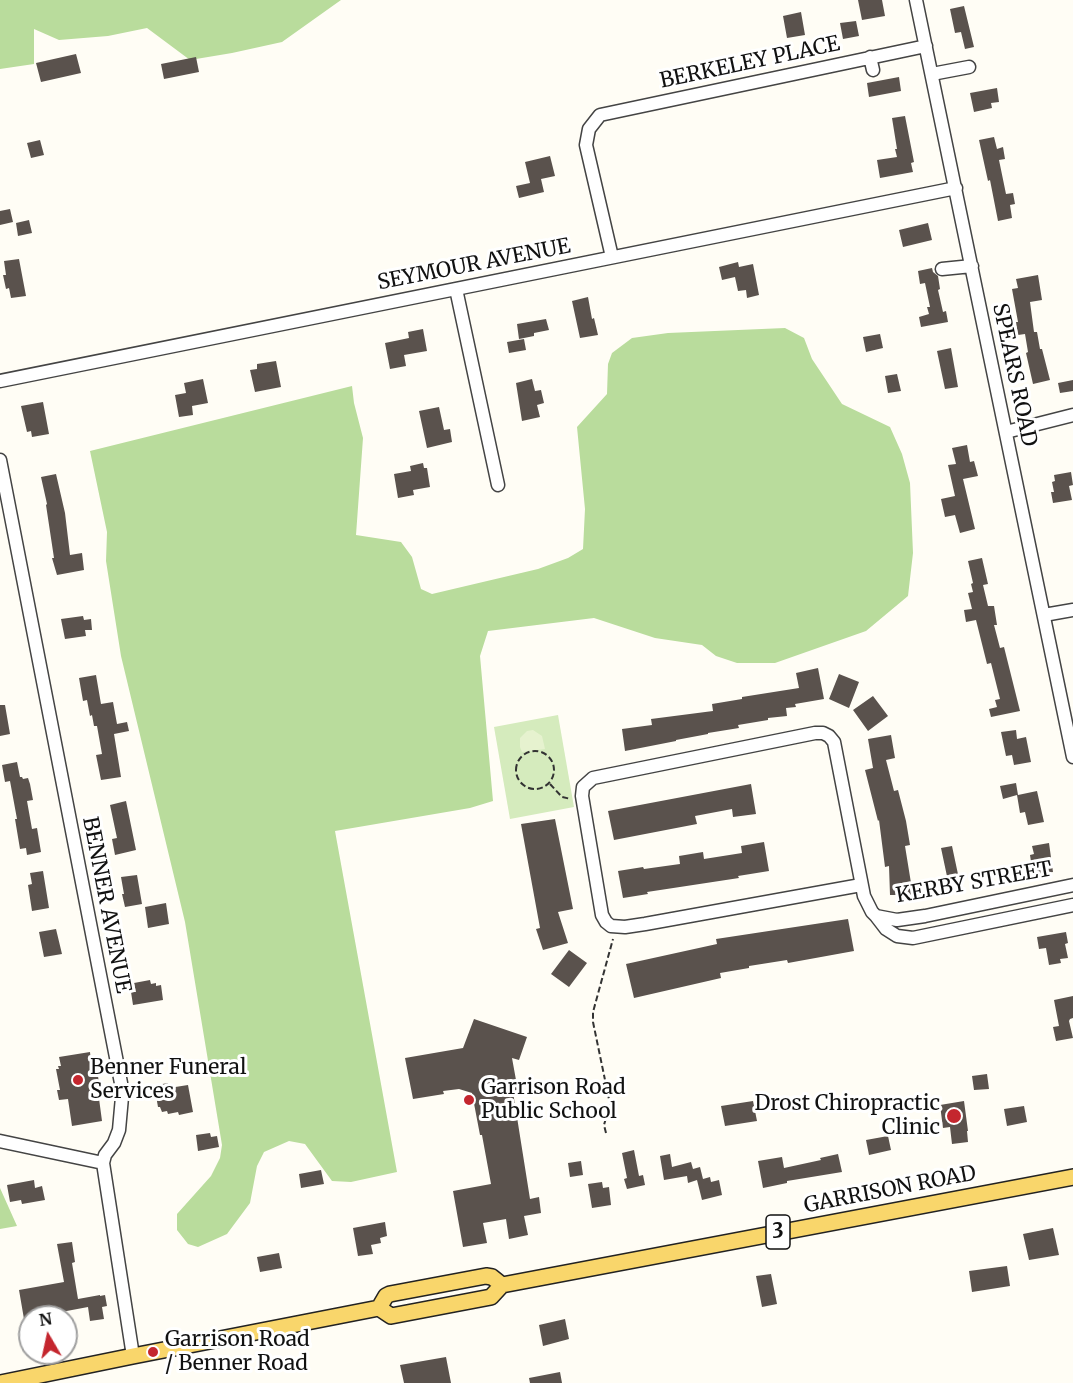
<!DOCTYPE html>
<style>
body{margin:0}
#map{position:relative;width:1073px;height:1383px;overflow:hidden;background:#fffdf5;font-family:Merriweather,serif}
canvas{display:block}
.north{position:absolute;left:18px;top:1305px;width:60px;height:60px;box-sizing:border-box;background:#fff;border:2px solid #a0a0a0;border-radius:50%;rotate:351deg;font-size:16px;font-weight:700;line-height:24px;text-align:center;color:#111}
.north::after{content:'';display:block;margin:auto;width:21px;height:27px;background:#c4262e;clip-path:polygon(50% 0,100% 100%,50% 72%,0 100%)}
</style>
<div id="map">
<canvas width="1073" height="1383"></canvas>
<div class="north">N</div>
</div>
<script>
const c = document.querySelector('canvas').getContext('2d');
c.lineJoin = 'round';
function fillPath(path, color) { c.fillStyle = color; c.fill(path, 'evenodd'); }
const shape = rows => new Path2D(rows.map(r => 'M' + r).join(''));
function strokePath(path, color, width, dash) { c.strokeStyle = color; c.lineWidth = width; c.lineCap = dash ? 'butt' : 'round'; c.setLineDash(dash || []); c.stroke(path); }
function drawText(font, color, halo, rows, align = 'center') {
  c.font = font + ' Merriweather,serif'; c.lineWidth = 6; c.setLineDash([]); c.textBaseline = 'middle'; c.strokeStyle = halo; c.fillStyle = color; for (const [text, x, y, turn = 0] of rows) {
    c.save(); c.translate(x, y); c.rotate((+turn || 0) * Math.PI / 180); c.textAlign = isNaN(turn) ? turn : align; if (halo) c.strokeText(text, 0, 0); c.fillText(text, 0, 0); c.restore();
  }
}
fillPath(shape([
 [558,715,574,807,510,819,494,727]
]), '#d5ebbd');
fillPath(shape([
 [0,0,341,0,282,42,232,53,190,60,147,28,108,36,59,40,34,29,34,64,0,69],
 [785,328,804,338,812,359,842,404,890,427,902,454,910,483,913,553,908,596,866,631,775,663,737,663,716,656,702,645,655,638,594,618,488,631,480,656,493,801,470,808,335,831,397,1172,351,1182,332,1181,305,1144,289,1141,264,1152,257,1166,250,1203,227,1234,198,1247,188,1244,177,1230,177,1214,211,1176,220,1158,222,1145,185,922,121,656,106,561,107,532,90,451,352,386,354,403,363,438,356,535,401,542,412,557,421,589,432,594,538,569,568,558,583,549,585,509,577,427,607,394,608,364,612,353,632,338,668,333],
 [0,1188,17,1226,0,1229]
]), '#b9dc9c');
fillPath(shape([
 [533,730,542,736,545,749,522,752,520,747,520,738,527,731]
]), '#e6f2cf');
fillPath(shape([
 [858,0,882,0,885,16,862,20],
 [964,6,974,47,965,49,961,32,955,33,950,9],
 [801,12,805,35,787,38,783,16],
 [856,21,859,36,843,39,840,23],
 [76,54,81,73,41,82,36,63],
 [196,57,199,72,164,79,161,64],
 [899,77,901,91,869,97,867,83],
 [997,88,999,102,991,103,992,108,974,112,970,93],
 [905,116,914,162,911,163,913,172,880,178,877,160,897,157,895,149,897,149,892,118],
 [994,137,997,149,1003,147,1005,159,999,160,1006,194,1013,193,1015,204,1010,205,1012,218,998,221,990,180,988,181,979,140],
 [40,140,44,155,31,158,27,143],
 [550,156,555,176,541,179,544,192,519,198,516,186,530,183,525,162],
 [10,209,13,222,0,225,0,211],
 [29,220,32,233,18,236,16,223],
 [928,223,932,240,903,247,899,230],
 [19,259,26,296,11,298,9,288,6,289,3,275,6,275,4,261],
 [738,262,739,267,753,264,759,295,747,298,746,290,738,291,735,277,722,280,719,267],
 [932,268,933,272,938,276,940,289,938,290,943,312,946,311,948,322,921,327,919,317,929,314,927,307,930,307,925,283,920,284,918,271],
 [1038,275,1042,300,1030,302,1034,332,1037,332,1040,349,1042,349,1050,380,1033,384,1026,353,1028,352,1025,334,1018,335,1016,322,1018,322,1012,289,1018,288,1016,279],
 [588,297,592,319,594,318,598,335,580,338,572,301],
 [546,319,549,330,534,333,534,336,519,339,517,324],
 [423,329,427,351,404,355,406,366,390,369,385,343,409,338,408,332],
 [880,334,883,348,866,352,863,337],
 [524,339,526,350,509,353,507,342],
 [951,348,958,387,945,389,937,351],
 [276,361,281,387,255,392,250,370,257,369,257,364],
 [897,374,901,391,888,393,885,376],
 [203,379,208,403,192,406,193,415,179,417,175,395,186,393,184,383],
 [532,379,535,391,541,390,544,403,537,405,540,417,522,421,516,383],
 [1073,380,1073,391,1060,393,1058,383],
 [43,402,49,434,32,437,31,431,27,432,21,406],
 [439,407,444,430,450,429,452,442,427,448,419,411],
 [967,445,970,462,974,461,978,476,963,479,975,529,960,533,955,515,945,517,941,499,955,496,948,465,956,464,952,448],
 [423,463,424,468,427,468,430,487,413,490,414,495,398,498,394,474,411,471,410,466],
 [1071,472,1073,485,1069,486,1072,500,1053,503,1051,492,1054,492,1052,482,1055,481,1054,475],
 [56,474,65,513,70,555,82,553,84,570,57,575,52,558,54,558,46,505,47,504,41,477],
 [982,558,988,584,983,585,988,606,994,606,997,625,994,625,1000,648,1004,647,1020,711,991,717,989,709,997,707,995,700,1000,699,991,663,987,664,976,620,966,622,964,610,972,609,968,593,973,592,971,584,973,583,968,561],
 [83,616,84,620,91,619,92,630,85,630,86,636,65,639,61,619],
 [818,668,824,699,795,704,796,707,786,708,787,716,768,718,768,720,738,725,739,728,708,733,708,734,676,740,676,741,625,751,622,729,652,725,651,719,713,711,712,704,742,699,742,697,799,688,796,673],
 [839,674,859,682,849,708,829,699],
 [96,675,101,704,113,702,117,724,127,722,129,731,114,734,121,777,101,780,96,755,102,754,97,726,94,726,92,715,90,716,87,700,83,701,79,678],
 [873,696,888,716,868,731,853,710],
 [0,705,5,705,10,734,0,736],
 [1016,730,1017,739,1026,737,1031,762,1014,765,1012,755,1006,756,1001,732],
 [891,735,895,758,886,760,894,791,898,790,906,821,910,845,905,846,911,883,917,883,917,902,904,902,904,895,890,895,889,866,885,867,879,820,878,821,865,770,873,768,868,739],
 [17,762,20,777,22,777,23,779,28,778,30,784,33,800,27,801,32,829,37,828,41,852,27,855,26,848,20,849,15,819,17,819,10,781,5,782,2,765],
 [1016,783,1018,795,1037,791,1044,822,1028,825,1025,812,1020,813,1017,795,1003,799,1000,786],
 [751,784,756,814,733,817,732,809,695,816,697,824,614,840,608,811],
 [126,801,136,850,115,855,112,839,117,838,110,805],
 [555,819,573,909,558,912,568,943,543,950,536,929,540,928,521,824],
 [764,842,769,871,738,876,739,878,647,892,648,894,623,898,618,871,643,867,644,869,680,864,679,856,703,852,704,859,742,853,741,846],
 [1049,843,1053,872,1033,875,1030,855,1034,854,1032,846],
 [952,846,959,879,948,881,941,848],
 [43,871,49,908,32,911,28,885,32,884,30,873],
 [137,875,142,904,125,907,122,894,124,894,121,877],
 [166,903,169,924,148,928,145,907],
 [848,919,854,951,788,963,787,960,749,966,749,968,720,973,721,978,634,998,626,964,717,944,716,939],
 [56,929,62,954,44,957,39,932],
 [1066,932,1068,943,1065,944,1068,958,1060,959,1061,963,1049,965,1046,948,1039,949,1037,937],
 [569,950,587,963,569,987,551,974],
 [150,980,151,984,156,983,156,986,161,985,163,1000,133,1005,131,992,136,992,134,983],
 [1073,996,1073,1018,1070,1019,1069,1021,1073,1038,1056,1041,1053,1027,1059,1026,1054,1000],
 [474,1019,527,1037,519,1060,512,1058,518,1091,513,1092,530,1199,539,1197,541,1213,524,1216,528,1235,509,1239,506,1219,483,1223,487,1243,463,1247,453,1191,491,1184,482,1135,480,1135,472,1093,459,1089,443,1091,444,1094,413,1099,405,1058,463,1048],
 [90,1052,91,1062,96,1061,100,1091,98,1091,102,1121,72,1126,68,1099,59,1100,57,1090,60,1090,56,1069,59,1069,58,1066,61,1066,59,1057],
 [987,1074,989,1089,974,1090,972,1076],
 [168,1083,169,1088,188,1085,193,1112,179,1115,178,1112,168,1114,167,1111,162,1112,160,1107,158,1107,155,1090,158,1090,157,1085],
 [753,1101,757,1121,725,1126,721,1106],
 [964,1101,968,1131,967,1131,968,1142,952,1144,950,1127,943,1128,940,1105],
 [1024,1106,1027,1122,1007,1126,1004,1109],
 [210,1133,211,1137,217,1136,219,1147,198,1151,196,1135],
 [888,1136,891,1150,869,1155,866,1140],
 [634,1150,639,1176,643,1175,645,1185,627,1189,624,1179,627,1178,622,1153],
 [670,1154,672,1167,691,1162,693,1169,700,1167,703,1179,710,1177,711,1182,719,1180,722,1195,702,1200,697,1180,688,1183,687,1176,664,1180,660,1156],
 [838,1154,842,1172,787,1181,787,1183,763,1188,758,1161,782,1157,784,1168,821,1160,820,1158],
 [581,1161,583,1175,570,1177,568,1163],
 [321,1170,324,1184,301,1188,299,1174],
 [34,1180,35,1188,42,1186,45,1200,22,1204,21,1200,10,1202,7,1185],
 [602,1182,603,1188,609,1187,611,1205,592,1208,588,1184],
 [385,1222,387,1236,380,1238,381,1243,371,1245,373,1254,358,1256,353,1228],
 [1053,1228,1059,1255,1029,1260,1023,1234],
 [72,1242,75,1262,72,1263,78,1299,100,1295,100,1296,105,1295,107,1306,102,1307,104,1319,90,1321,88,1307,24,1319,19,1290,64,1282,57,1244],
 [279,1253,282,1268,260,1272,257,1257],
 [1007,1266,1010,1286,972,1292,969,1271],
 [771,1274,777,1304,762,1307,756,1276],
 [565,1319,569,1339,543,1346,539,1325],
 [446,1357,451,1383,404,1383,400,1365],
 [560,1372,562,1383,530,1383,529,1378]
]), '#5a524d');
const minor = shape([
 [916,0,1073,757],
 [870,57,873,70],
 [932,74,969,67],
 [612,257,586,145,589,129,600,115,926,46],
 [942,269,972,266],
 [456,289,498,485],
 [0,381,956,188],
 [1006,432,1073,415],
 [0,460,121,1083,122,1097,119,1130,114,1143,105,1155,103,1163,133,1356],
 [1044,615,1073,610],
 [861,885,645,924,625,927,611,926,606,922,602,915,582,796,583,787,593,778,815,733,823,733,829,736,834,742,864,896,872,912,876,916],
 [1073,885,925,916,897,920,876,916,886,929,897,936,913,938,1073,905],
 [0,1141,103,1163]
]);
const major = shape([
 [379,1308,386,1296,390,1294,486,1276,492,1277,502,1285],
 [1,1383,133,1356,379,1308,391,1316,491,1297,502,1285,1073,1177]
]);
strokePath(minor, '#444', 15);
strokePath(major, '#222', 18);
strokePath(shape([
 '516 770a19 19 0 1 1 38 0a19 19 0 1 1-38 0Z',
 [550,784,562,797,571,799],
 [606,1133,604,1125,610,1104,593,1022,593,1012,613,939]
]), '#333', 2, [6, 3]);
strokePath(minor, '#fff', 12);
strokePath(major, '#f9d66b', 15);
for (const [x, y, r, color] of [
 [78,1080,6,"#c4262e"],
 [469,1100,6,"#c4262e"],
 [954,1116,8,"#c4262e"],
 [153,1352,6,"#c4262e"]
]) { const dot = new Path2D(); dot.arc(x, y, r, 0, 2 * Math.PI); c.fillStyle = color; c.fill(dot); strokePath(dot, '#fff', 2); }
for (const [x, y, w] of [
 [778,1232,24]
]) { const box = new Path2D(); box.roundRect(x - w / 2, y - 17, w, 34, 4.5); c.fillStyle = '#fff'; c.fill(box); strokePath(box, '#111', 1.5); }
drawText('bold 20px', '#111', null, [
 ["3",778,1232]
]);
drawText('21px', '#111', '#fff', [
 ["BERKELEY PLACE",750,63,-12],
 ["SEYMOUR AVENUE",474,265,-11],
 ["SPEARS ROAD",1014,375,78],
 ["KERBY STREET",974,883,-10],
 ["BENNER AVENUE",106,905,79],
 ["GARRISON ROAD",890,1190,-11]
]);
drawText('21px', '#111', '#fff', [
 ["Benner Funeral",90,1068],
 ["Services",90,1092],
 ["Garrison Road",481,1088],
 ["Public School",481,1112],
 ["Drost Chiropractic",940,1104,"right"],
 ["Clinic",940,1128,"right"],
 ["Garrison Road",165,1340],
 ["/ Benner Road",165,1364]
], 'left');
</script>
